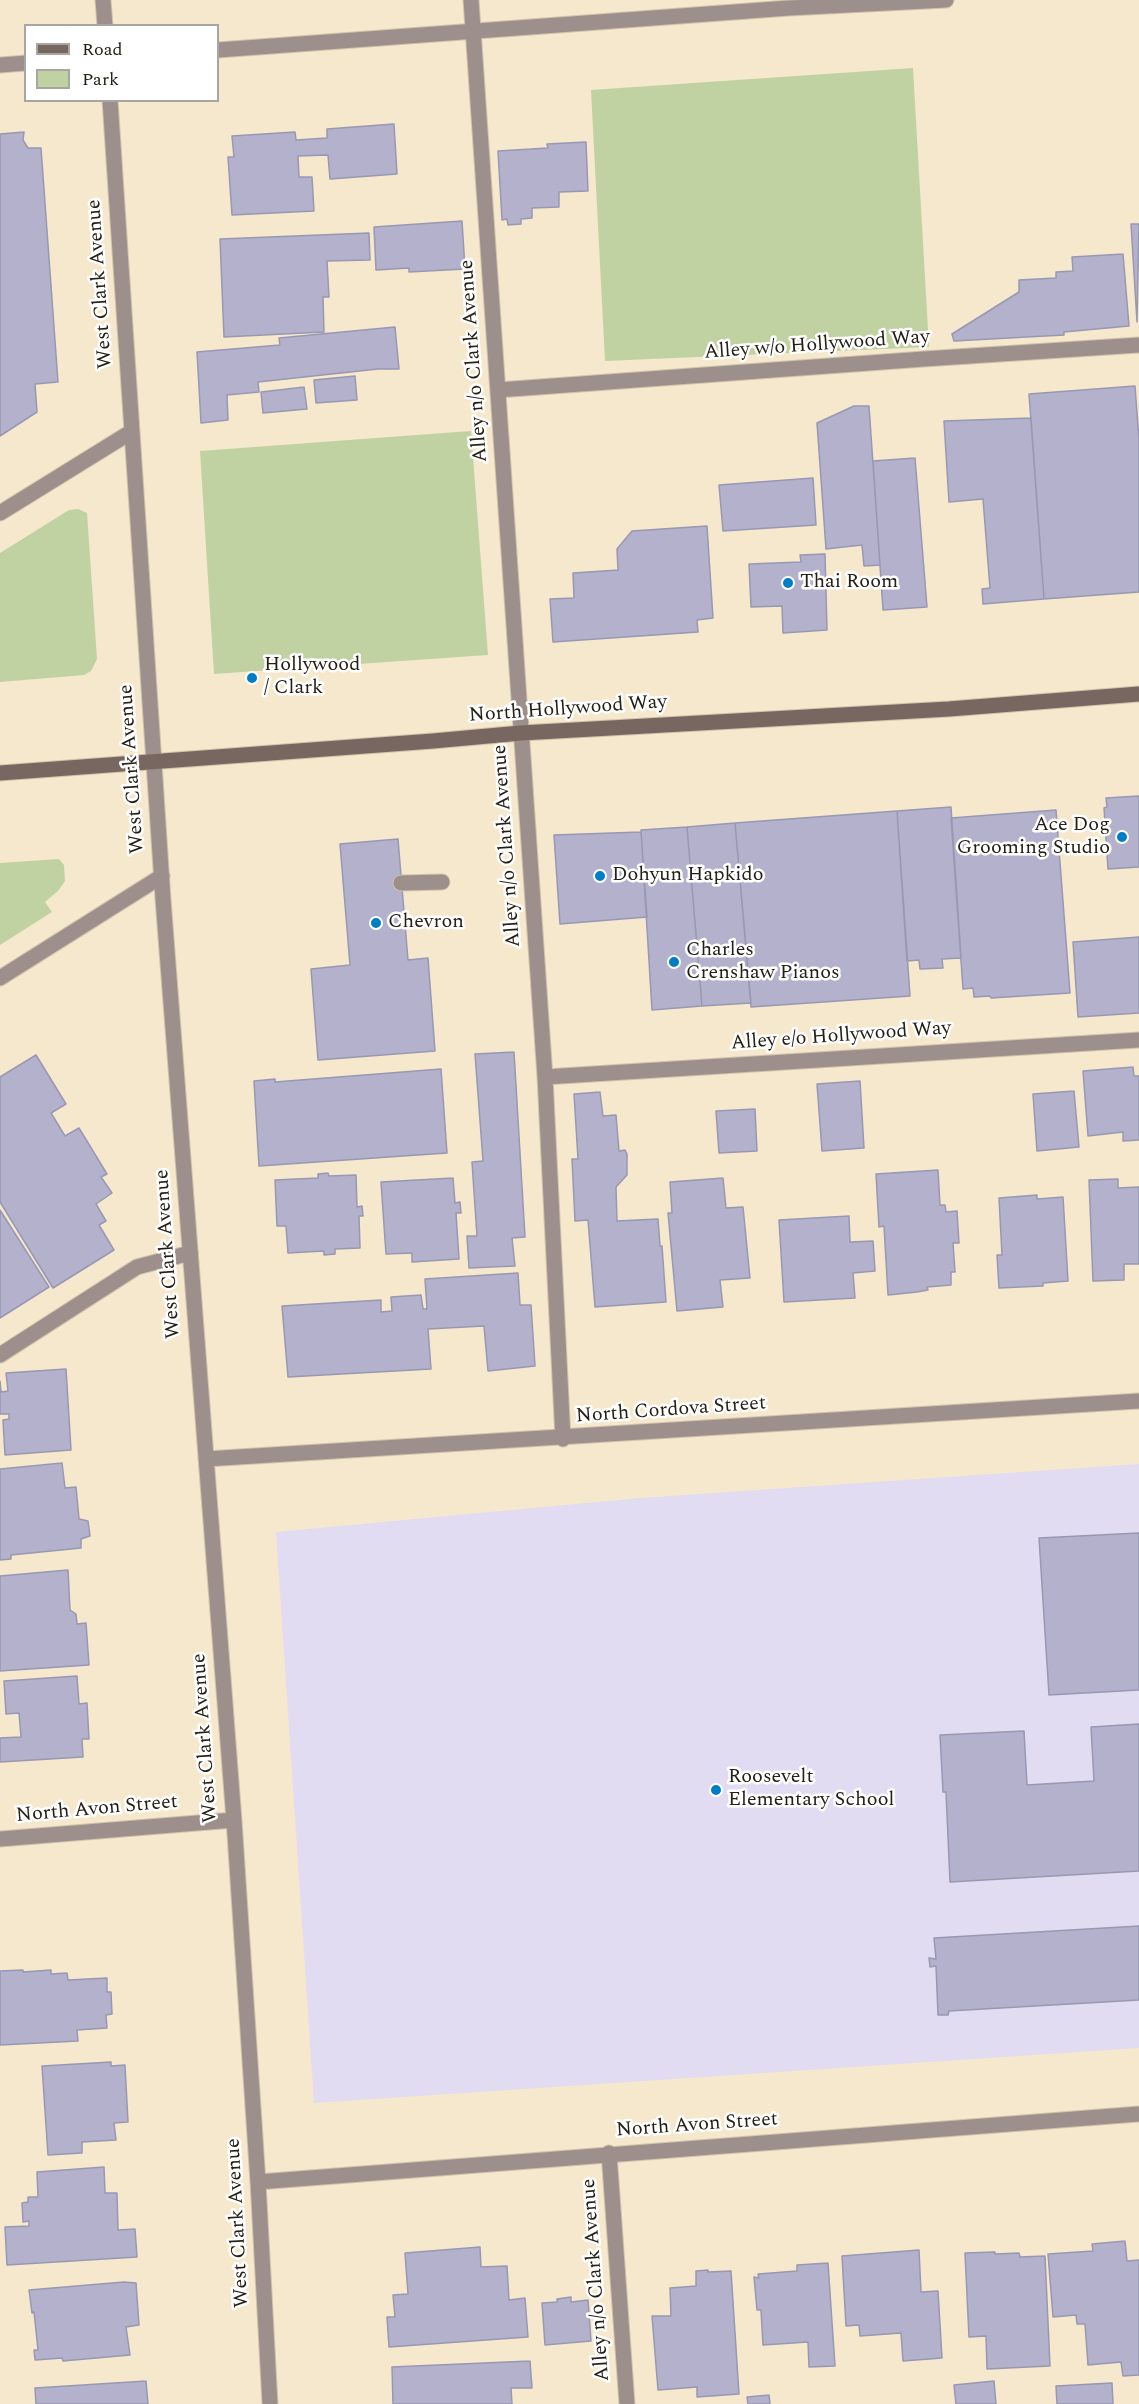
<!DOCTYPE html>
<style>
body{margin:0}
#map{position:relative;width:1139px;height:2404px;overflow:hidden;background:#f5e8cd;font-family:Spectral,serif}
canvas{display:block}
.legend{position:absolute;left:24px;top:24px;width:195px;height:78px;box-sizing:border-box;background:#fff;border:2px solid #a8a6a2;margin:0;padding:8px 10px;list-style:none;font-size:18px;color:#252016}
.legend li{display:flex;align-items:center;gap:12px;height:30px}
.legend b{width:30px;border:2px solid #a8a6a2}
</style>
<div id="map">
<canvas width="1139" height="2404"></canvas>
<ul class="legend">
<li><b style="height:8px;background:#786660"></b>Road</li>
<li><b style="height:16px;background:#c0d2a2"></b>Park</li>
</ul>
</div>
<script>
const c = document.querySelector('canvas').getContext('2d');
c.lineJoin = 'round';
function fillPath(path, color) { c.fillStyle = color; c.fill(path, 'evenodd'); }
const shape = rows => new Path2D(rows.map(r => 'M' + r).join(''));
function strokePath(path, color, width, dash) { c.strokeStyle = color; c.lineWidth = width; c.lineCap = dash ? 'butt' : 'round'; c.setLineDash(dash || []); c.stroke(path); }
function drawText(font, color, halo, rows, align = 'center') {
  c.font = font + ' Spectral,serif'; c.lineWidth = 5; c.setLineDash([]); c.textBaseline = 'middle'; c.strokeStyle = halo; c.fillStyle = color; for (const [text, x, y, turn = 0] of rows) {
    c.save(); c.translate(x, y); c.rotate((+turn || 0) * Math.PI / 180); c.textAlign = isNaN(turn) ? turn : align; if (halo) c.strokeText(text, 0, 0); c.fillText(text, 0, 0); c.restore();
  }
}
fillPath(shape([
 [1139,1464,1139,2048,314,2103,276,1532,640,1498]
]), '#e1dcf2');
fillPath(shape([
 [913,68,929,347,605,361,591,90],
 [471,431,488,655,214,674,200,451],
 [78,509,87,513,97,659,91,671,84,675,0,682,0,553,69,510],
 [59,859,64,865,65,881,58,891,45,902,52,912,0,945,0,863]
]), '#c0d2a2');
const building = shape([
 [394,124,397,174,330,179,328,155,298,156,299,177,312,177,314,211,232,215,228,157,234,157,232,136,295,132,296,140,327,138,327,129,394,124],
 [24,132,23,140,28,148,41,148,58,382,35,384,37,412,0,436,0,134,24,132],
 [586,142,588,191,559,192,559,207,532,208,532,218,521,219,521,224,508,225,507,219,502,220,498,151,548,148,547,144,586,142],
 [462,221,465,269,409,272,409,268,376,270,374,227,462,221],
 [1131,224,1139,224,1137,322,1131,224],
 [369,233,370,260,327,261,329,297,323,297,324,332,224,337,220,239,369,233],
 [1123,254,1129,326,1064,332,1064,335,954,341,952,334,1019,292,1019,280,1056,278,1056,272,1073,271,1072,257,1123,254],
 [395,327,399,369,378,369,258,382,259,392,227,395,228,420,201,423,197,352,280,345,279,338,395,327],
 [355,376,357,400,316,403,314,380,355,376],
 [1135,386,1139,440,1139,592,1044,599,1029,394,1135,386],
 [304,387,307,409,263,413,261,392,304,387],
 [854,406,869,406,880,565,864,566,862,545,826,549,817,423,854,406],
 [1031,418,1044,599,983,604,982,589,990,588,983,499,949,502,944,421,1031,418],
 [915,458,927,607,883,610,873,461,915,458],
 [813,478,816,525,723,531,719,485,813,478],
 [707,526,713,618,697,620,698,632,553,642,550,599,574,598,573,573,618,570,617,549,632,531,707,526],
 [825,554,827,630,783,633,782,606,751,607,749,564,801,562,800,555,825,554],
 [1139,796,1139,867,1108,869,1104,808,1107,807,1106,798,1139,796],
 [951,807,961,958,942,959,943,968,920,969,919,960,907,961,897,811,951,807],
 [1056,810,1070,993,991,998,990,996,974,997,973,988,963,989,951,818,1056,810],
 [897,811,910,996,751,1007,735,823,897,811],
 [735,823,751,1003,702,1006,687,827,735,823],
 [687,827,702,1006,652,1010,641,830,687,827],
 [641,832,647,917,560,924,554,835,641,832],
 [398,839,408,960,428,958,435,1051,318,1060,311,969,350,965,340,844,398,839],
 [1139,937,1139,1013,1078,1017,1073,942,1139,937],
 [514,1052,525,1237,512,1238,515,1266,469,1268,467,1236,477,1236,472,1162,483,1161,475,1054,514,1052],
 [36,1055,66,1104,51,1113,65,1136,79,1128,107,1174,101,1177,112,1193,96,1204,106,1221,99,1225,114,1250,53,1288,0,1202,0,1077,36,1055],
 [1133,1067,1134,1076,1139,1076,1139,1140,1123,1141,1123,1132,1088,1136,1083,1071,1133,1067],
 [441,1069,447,1153,259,1166,254,1081,275,1079,275,1082,441,1069],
 [860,1081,864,1148,822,1151,817,1084,860,1081],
 [1074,1091,1079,1147,1037,1151,1033,1094,1074,1091],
 [600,1092,603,1116,616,1115,619,1151,625,1150,627,1154,627,1175,616,1187,617,1221,658,1219,660,1246,662,1246,666,1302,595,1307,588,1220,575,1221,572,1159,578,1159,574,1094,600,1092],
 [755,1109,757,1151,719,1153,716,1111,755,1109],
 [938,1170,940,1205,945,1205,946,1212,957,1211,959,1243,953,1243,955,1272,951,1272,951,1285,927,1287,928,1290,917,1292,888,1295,884,1226,879,1227,876,1174,938,1170],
 [328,1173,329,1176,356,1175,357,1207,362,1206,363,1216,359,1216,360,1248,335,1249,335,1254,324,1255,324,1251,288,1253,286,1226,277,1226,275,1180,318,1178,318,1174,328,1173],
 [453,1178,455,1203,460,1202,461,1213,456,1213,459,1259,412,1262,412,1253,386,1254,381,1182,453,1178],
 [723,1178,726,1208,743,1207,750,1278,720,1280,723,1307,677,1311,668,1213,672,1213,670,1182,723,1178],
 [1118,1179,1118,1188,1139,1187,1139,1264,1124,1264,1124,1280,1093,1281,1089,1180,1118,1179],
 [1037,1195,1037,1199,1063,1197,1068,1281,1043,1283,1043,1286,999,1288,997,1255,1002,1255,999,1198,1037,1195],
 [0,1210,49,1287,0,1318,0,1210],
 [849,1216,850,1242,873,1241,875,1271,853,1273,855,1298,784,1302,779,1220,849,1216],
 [518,1273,520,1305,531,1305,535,1366,488,1371,484,1326,428,1329,431,1369,288,1377,282,1306,381,1300,381,1312,392,1311,391,1297,421,1295,423,1309,427,1309,425,1279,518,1273],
 [66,1369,71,1450,5,1455,3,1420,9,1419,9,1414,0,1414,0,1381,1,1392,8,1391,6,1373,66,1369],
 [62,1463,65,1488,76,1487,79,1519,88,1521,90,1536,81,1539,81,1548,11,1555,11,1559,0,1560,0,1469,62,1463],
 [1139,1533,1139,1690,1049,1695,1039,1538,1139,1533],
 [68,1570,70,1610,76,1614,77,1624,86,1623,89,1665,0,1671,0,1576,68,1570],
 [77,1676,79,1704,87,1703,89,1739,82,1739,83,1757,0,1762,0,1738,21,1737,19,1713,6,1714,4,1681,77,1676],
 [1139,1724,1139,1871,950,1882,946,1792,943,1792,940,1735,1024,1731,1027,1785,1094,1781,1091,1727,1139,1724],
 [1139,1926,1139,2000,949,2011,948,2015,938,2015,936,1966,930,1967,929,1958,936,1959,934,1938,1139,1926],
 [23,1970,23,1972,51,1970,51,1974,67,1973,68,1980,107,1978,107,1992,111,1992,112,2014,106,2015,107,2028,77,2030,78,2041,0,2045,0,1971,23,1970],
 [111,2062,111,2066,125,2065,128,2122,114,2123,116,2140,82,2142,82,2153,48,2155,42,2066,111,2062],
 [104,2167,105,2193,117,2193,118,2230,135,2229,137,2257,7,2265,5,2227,29,2226,29,2221,23,2222,22,2203,28,2202,28,2197,38,2197,37,2172,104,2167],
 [1125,2241,1127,2261,1139,2260,1139,2375,1123,2376,1121,2362,1088,2365,1085,2324,1077,2324,1076,2315,1053,2317,1048,2254,1093,2251,1092,2244,1125,2241],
 [480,2247,481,2267,507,2266,509,2300,525,2298,528,2337,389,2347,387,2317,395,2317,393,2295,408,2294,405,2253,480,2247],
 [919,2250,921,2292,938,2291,942,2358,903,2361,901,2333,860,2336,859,2325,846,2326,842,2256,919,2250],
 [995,2252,995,2254,1019,2253,1020,2257,1045,2256,1050,2366,987,2369,986,2336,969,2337,965,2253,995,2252],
 [828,2263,835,2366,809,2367,808,2342,763,2345,761,2310,757,2310,754,2277,759,2278,758,2274,797,2271,797,2265,828,2263],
 [708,2270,708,2272,731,2271,739,2394,697,2397,697,2387,658,2390,652,2316,671,2316,670,2288,696,2286,696,2271,708,2270],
 [124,2282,136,2283,139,2325,126,2327,130,2355,63,2361,62,2358,35,2360,34,2350,38,2350,34,2312,32,2313,29,2290,124,2282],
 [571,2297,571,2302,588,2300,591,2341,545,2345,542,2303,557,2302,557,2299,571,2297],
 [530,2361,532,2388,511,2388,512,2404,393,2404,392,2367,530,2361],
 [146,2381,148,2404,36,2404,35,2388,146,2381],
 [994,2381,996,2404,956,2404,954,2385,994,2381],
 [1112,2383,1113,2404,1057,2404,1056,2386,1112,2383],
 [769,2395,770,2404,748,2404,747,2397,769,2395]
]);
fillPath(building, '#b3b1cc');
strokePath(building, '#9998b2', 1.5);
const lane = shape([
 [471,0,545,1077,563,1439],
 [498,390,924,359,1139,345],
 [401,883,442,882],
 [545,1077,1139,1040],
 [0,1355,137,1267,190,1253],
 [609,2153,627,2404]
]);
const street = shape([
 [103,0,105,26],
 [218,50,789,8,946,0],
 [0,65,26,63],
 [110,100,163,899,234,1820,258,2182,270,2404],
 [0,513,131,432],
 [0,978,162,876],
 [206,1459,1139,1401],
 [0,1839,234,1820],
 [258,2182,1139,2114]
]);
const secondary = shape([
 [0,773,433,741,521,733,949,709,1139,694]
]);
strokePath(lane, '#d0c4ac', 17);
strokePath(street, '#d0c4ac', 17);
strokePath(secondary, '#d0c4ac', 17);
strokePath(lane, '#9d908c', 15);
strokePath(street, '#9d908c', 15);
strokePath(secondary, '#786660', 15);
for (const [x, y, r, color] of [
 [788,583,6,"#017dc6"],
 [252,678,6,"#017dc6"],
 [1122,837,6,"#017dc6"],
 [600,876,6,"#017dc6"],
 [376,923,6,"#017dc6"],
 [674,962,6,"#017dc6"],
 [716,1790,6,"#017dc6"]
]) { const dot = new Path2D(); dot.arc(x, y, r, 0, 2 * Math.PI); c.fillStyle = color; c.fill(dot); strokePath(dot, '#fff', 2); }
drawText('20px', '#252016', '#fff', [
 ["West Clark Avenue",101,284,-94],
 ["Alley w/o Hollywood Way",817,346,-4],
 ["Alley n/o Clark Avenue",475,361,-94],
 ["North Hollywood Way",568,710,-4],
 ["West Clark Avenue",133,769,-94],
 ["Alley n/o Clark Avenue",508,846,-94],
 ["Alley e/o Hollywood Way",841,1037,-4],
 ["West Clark Avenue",169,1254,-94],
 ["North Cordova Street",671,1411,-4],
 ["West Clark Avenue",206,1738,-94],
 ["North Avon Street",97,1810,-5],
 ["North Avon Street",697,2126,-4],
 ["West Clark Avenue",239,2223,-93],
 ["Alley n/o Clark Avenue",597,2280,-94]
]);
drawText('20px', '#252016', '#fff', [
 ["Thai Room",800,583],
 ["Hollywood",264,666],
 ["/ Clark",264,689],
 ["Ace Dog",1110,826,"right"],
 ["Grooming Studio",1110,849,"right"],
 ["Dohyun Hapkido",612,876],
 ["Chevron",388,923],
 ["Charles",686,951],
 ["Crenshaw Pianos",686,974],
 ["Roosevelt",728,1778],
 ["Elementary School",728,1801]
], 'left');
</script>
